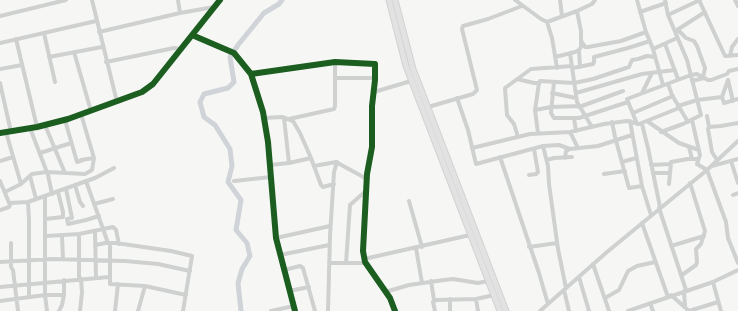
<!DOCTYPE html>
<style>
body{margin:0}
canvas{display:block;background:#f6f6f5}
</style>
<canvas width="738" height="311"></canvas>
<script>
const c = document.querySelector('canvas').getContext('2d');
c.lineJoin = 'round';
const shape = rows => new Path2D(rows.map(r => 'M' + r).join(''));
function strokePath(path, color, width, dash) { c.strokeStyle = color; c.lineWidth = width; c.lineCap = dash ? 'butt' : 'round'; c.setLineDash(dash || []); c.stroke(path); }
strokePath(shape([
 [241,311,238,283,242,269,250,256,247,243,236,230,241,200,228,182,232,166,230,149,215,125,204,117,200,102,204,94,228,88,234,82,230,57,238,45,264,13,279,4,282,0]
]), '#d0d4d8', 5);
const major = shape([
 [389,0,406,66,500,311],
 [395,0,413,69,506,311]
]);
strokePath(major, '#d2d2d3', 7);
strokePath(shape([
 [92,0,117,102],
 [178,0,180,13],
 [515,0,541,19,547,22,552,38,557,68],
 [560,0,562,16],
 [637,0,646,32,653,49,663,85],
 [699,0,725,56,738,55],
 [735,0,738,6],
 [640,12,666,3],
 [668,15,700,0],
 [0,16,66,0],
 [547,22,577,11,592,4,595,0],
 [677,30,705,12],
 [678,30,686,38,694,41,697,46,705,68,703,77],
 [99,32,180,13,214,7],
 [44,33,55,82],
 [192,35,234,53,251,74,263,112,268,142,276,238,295,311],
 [16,39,37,127],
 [582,42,585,47,588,47,621,41,646,32],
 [0,43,96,21],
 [665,44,678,79],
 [653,49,677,38],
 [579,50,580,67],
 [74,52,91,111],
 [570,53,577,102,592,127],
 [730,56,732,47,738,39],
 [49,57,102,47],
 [555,57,575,52,579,50,581,47,581,31,577,11],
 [106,62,174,48,181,49],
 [573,68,593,64,594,62,594,57,628,48,650,41],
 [0,69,22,65],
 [251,74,335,62,375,64,375,80,372,106,372,147,367,174,363,251,365,262,390,298,395,311],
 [335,78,376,78],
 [517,79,534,83,539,83,540,81,574,83,593,79,629,67,632,60,638,59,647,56,655,57],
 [728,80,722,97,724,103,738,99],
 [728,80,733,101],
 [692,81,704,78],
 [554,82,551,113,554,118,579,118,628,102],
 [0,83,11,132],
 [668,84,672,95,688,122],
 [374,92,411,81],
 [552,93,576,98],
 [576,93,642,74,675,70],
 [642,93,652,73],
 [457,98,468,130,476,164,543,146,559,145,570,149],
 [678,106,697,100,722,97],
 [428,107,473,94,477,90,462,29,463,26,488,19,522,6],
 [579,107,623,91],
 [535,110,551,107,579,106],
 [633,113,673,96],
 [707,116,709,127,708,129,712,152,717,160],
 [263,118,282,117,293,121,300,133,311,158,321,185,323,187,334,184],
 [284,118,289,163],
 [574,118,576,131],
 [289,119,334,109,335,106,335,62],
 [65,120,77,162,83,160],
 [692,120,700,155,697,164,707,170,726,222,728,238,738,263],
 [630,121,642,186,651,215],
 [647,121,679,143,699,150],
 [612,122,615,137,629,188,642,186],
 [637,124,627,99,691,75,697,74,708,80,711,80,727,74,729,71,738,69],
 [642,124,648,148,660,207],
 [45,125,65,173],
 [709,127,721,126,738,123],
 [30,128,48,175,52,194],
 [6,132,21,184],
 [570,132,578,148],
 [661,132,683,124,701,115,687,60,668,15,665,0],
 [0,133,37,127,68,119,142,92,153,84,220,0],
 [538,133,535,110,539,83],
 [518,137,514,124,507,115,505,88,531,69,572,66],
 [543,146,548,166,549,184,558,249,566,288],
 [689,147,692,159],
 [472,148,530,134,570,132,604,124,627,121,639,124,679,108],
 [40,153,71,143],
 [500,157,539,273,548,304],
 [565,158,566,151,570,149,598,146,632,135],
 [81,160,94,158],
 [547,160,554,158,572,157],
 [0,161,13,157],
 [731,161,738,183],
 [622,162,636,158],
 [270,165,289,163,311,158],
 [651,165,670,164],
 [314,166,336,162,367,179],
 [712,166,738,159],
 [653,173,669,173],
 [604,174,625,171],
 [529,175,536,174,538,172,534,149],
 [30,176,36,199],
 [0,181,10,205,9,207,0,210],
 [86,181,108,243],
 [234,181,271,177],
 [669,184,671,162,688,159,698,159],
 [75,185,80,202,83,206],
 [66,189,72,218,67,219,68,224,86,220,99,216],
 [5,192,21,184,32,174,47,172,85,174,92,170,94,158,81,114],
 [733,195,738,193],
 [45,197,45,295,47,311],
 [409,201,422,247],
 [10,203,28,202],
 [94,204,113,199],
 [659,208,686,290],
 [45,219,63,217,63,212,58,192],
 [642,223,668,297],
 [95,231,96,278],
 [79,234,79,277,81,279,82,292,80,311],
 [46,236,79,234,113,227,116,230,119,244],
 [62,236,63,259],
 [276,238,330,226],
 [11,243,11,267,13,270,18,311],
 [110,243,110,284,145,286,186,295],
 [96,245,105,243,116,243,171,251,192,256,183,311],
 [671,246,704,236],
 [529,247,557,243],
 [416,248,422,283],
 [280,255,329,245],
 [364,259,470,235],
 [0,262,52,259,125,261,158,264,190,271],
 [329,263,366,263],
 [346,263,350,205,367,190],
 [593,264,609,311],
 [284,270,300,266,303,268,315,311],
 [682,275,696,265,697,262,696,249,701,244,705,231,690,183],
 [579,277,589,311],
 [431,281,434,300],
 [713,282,721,311],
 [0,287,109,277],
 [564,290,569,311],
 [289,291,309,287],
 [684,291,685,306],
 [385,292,409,285,444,280,453,279,478,283,488,281],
 [671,295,689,311],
 [29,297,29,220,28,202,95,178,114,168],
 [605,298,619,290,628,271,637,266,655,262],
 [450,299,450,311],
 [476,299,478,311],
 [0,301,45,295,64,295],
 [650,303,653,311],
 [59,311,62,305,64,295,64,280],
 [115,311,118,284],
 [138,311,145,286],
 [271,311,294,306],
 [328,311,330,236,334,172,337,162],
 [435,311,433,302,436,300,476,299,494,295],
 [540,311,607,252,707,170,738,141],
 [628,311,713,282,738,270],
 [689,311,718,302]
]), '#cfd0d0', 4);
strokePath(major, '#e2e2e2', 5);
strokePath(shape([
 [192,35,234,53,251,74,263,112,268,142,276,238,295,311],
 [251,74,335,62,375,64,375,80,372,106,372,147,367,174,363,251,365,262,390,298,395,311],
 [0,133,37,127,68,119,142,92,153,84,220,0]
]), '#1b5e20', 6);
</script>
